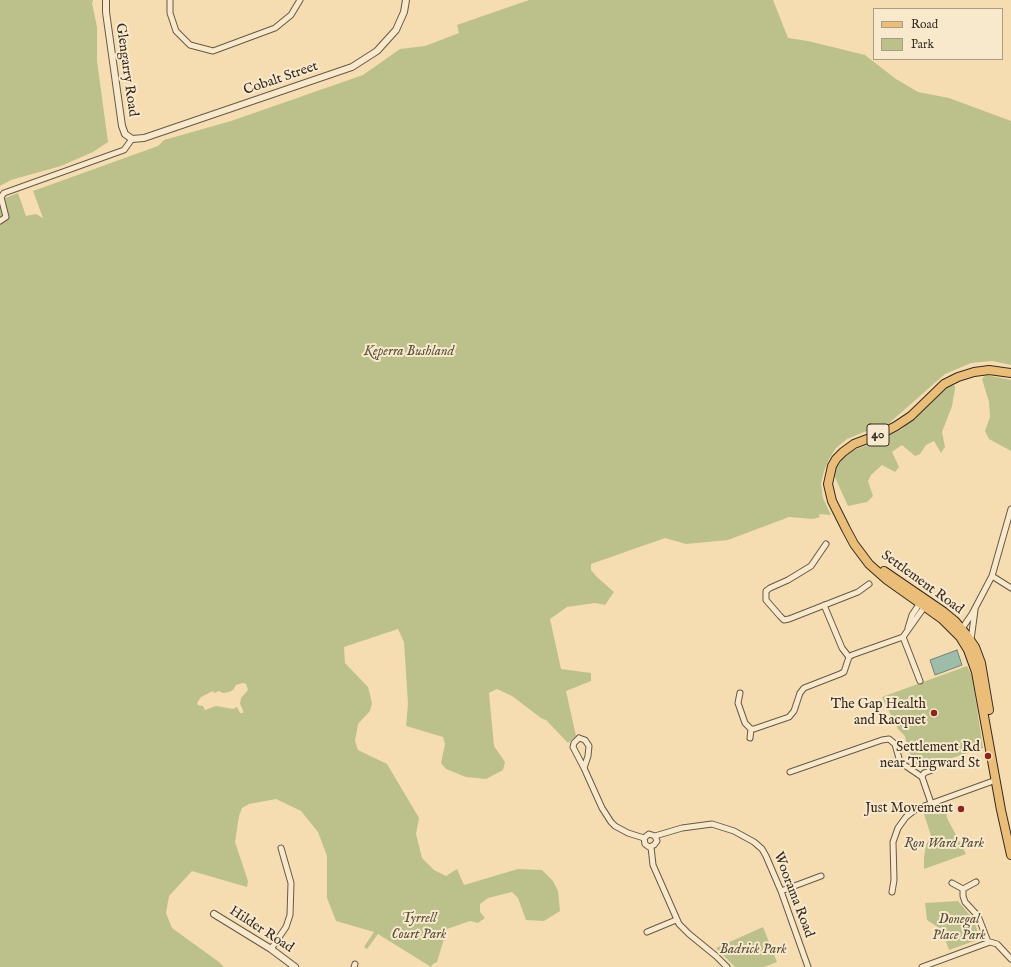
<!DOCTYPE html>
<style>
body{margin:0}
#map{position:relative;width:1011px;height:967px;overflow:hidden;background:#f5ddb1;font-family:"IM FELL English",serif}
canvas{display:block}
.legend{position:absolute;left:873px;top:8px;width:130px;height:52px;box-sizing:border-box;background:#f8e9cc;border:1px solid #aa9d88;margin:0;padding:5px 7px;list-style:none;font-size:12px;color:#362b22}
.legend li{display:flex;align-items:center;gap:8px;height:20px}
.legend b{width:20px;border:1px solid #aa9d88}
</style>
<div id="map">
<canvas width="1011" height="967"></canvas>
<ul class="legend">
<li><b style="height:5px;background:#eabe78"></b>Road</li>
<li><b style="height:11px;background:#bcc18c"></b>Park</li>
</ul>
</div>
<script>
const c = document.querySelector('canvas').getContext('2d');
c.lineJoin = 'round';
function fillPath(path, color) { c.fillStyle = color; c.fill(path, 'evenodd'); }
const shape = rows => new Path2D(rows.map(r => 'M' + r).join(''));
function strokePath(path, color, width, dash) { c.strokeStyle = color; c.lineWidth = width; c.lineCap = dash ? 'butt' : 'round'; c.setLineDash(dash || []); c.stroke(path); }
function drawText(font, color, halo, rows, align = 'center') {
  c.font = font + ' "IM FELL English",serif'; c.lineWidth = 4; c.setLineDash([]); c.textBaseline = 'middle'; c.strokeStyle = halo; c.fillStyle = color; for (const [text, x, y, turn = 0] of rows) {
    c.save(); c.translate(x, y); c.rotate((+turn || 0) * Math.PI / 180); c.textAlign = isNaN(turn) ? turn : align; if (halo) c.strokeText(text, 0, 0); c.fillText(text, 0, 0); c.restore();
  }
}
fillPath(shape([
 [0,0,93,0,92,3,97,27,97,61,108,142,93,152,61,166,11,180,0,186],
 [529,0,773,0,788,38,808,41,865,55,896,79,918,92,949,98,1011,121,1011,365,992,361,971,363,945,374,887,425,864,432,847,439,836,448,829,459,824,471,821,484,823,498,831,515,819,514,820,517,813,519,789,517,728,540,686,544,665,538,591,564,591,570,597,577,614,592,605,605,595,603,567,607,550,619,561,669,591,673,591,681,566,691,576,736,568,743,546,720,541,718,512,696,497,689,489,693,492,725,494,746,505,762,503,770,486,779,466,777,446,769,441,763,445,744,443,737,406,726,408,704,404,642,398,629,344,647,345,663,368,687,372,703,370,711,358,724,355,741,358,750,387,764,419,818,416,834,422,858,434,870,446,876,457,869,464,885,518,869,542,870,553,881,558,891,560,911,544,921,526,920,518,898,512,892,488,898,480,904,480,912,485,918,478,923,470,921,447,929,437,962,433,964,431,967,378,934,367,949,364,947,374,932,336,921,327,898,327,856,318,832,301,811,276,799,249,804,242,808,239,816,235,842,248,881,247,887,192,871,169,896,166,913,172,928,219,962,224,967,0,967,0,200,18,193,26,216,36,214,43,218,33,191,158,146,164,140,231,121,363,75,400,49,425,46,459,33,457,25],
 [243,683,246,684,248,690,241,698,240,704,243,710,243,713,240,713,237,707,233,709,216,706,205,710,203,706,198,705,197,703,201,697,213,691,214,693,219,691,223,693,229,692,233,690,236,685],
 [986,375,1011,380,1011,451,989,439,985,431,990,417,989,402,982,379],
 [950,384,955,386,955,389,952,406,942,432,945,447,941,453,934,441,926,445,920,454,915,456,902,445,892,452,899,467,895,472,882,465,871,475,868,481,873,496,867,502,848,506,834,475,837,466,845,456,854,450,879,441,902,429],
 [967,666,972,676,983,748,927,766,916,766,907,747,905,736,898,729,882,697],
 [946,807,947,818,966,854,924,869,924,857,926,845,931,836,924,814],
 [958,901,973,919,980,937,977,940,949,950,942,930,927,920,925,903],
 [763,927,777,962,764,967,735,967,716,948]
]), '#bcc18c');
const water = shape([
 [957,650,962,665,935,675,930,660,957,650]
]);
fillPath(water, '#9dbca9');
strokePath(water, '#748273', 1);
const minor = shape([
 [170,0,170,13,176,31,190,45,213,51,275,28,291,15,300,0],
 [0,221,6,217,1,197,4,193,124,150,132,139],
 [826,544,811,566,788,580,770,588,766,591,766,600,780,616,784,620,789,619,858,592,869,584],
 [992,576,1011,588],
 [824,605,842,648,849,657],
 [908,628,912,615,920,603],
 [961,630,972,614,992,576,1011,509],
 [903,637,920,681],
 [971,640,975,610],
 [740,693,738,703,745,723,751,729,754,729,789,717,794,711,800,693,804,688,840,674,844,672,849,657,852,655,903,637,925,606],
 [579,738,585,740,589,746,588,756,584,768,573,747,574,743,579,738],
 [750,738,751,729],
 [584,768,602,808,611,822,615,826,628,833,644,838],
 [790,772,882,740,889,739,895,744,900,762,922,777,931,803],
 [922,777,924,773,932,770],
 [655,836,657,841,654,845,649,847,645,844,644,838,649,834,655,836,682,828,712,824,734,831,754,842,762,849,766,856,781,891,808,967],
 [651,847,653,865,679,924,689,934,716,956,727,967],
 [952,883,963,889,976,882],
 [963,889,963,896,965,902,978,916,988,942],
 [781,891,821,876],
 [892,892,894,880,893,842,898,828,906,817,916,809,996,780],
 [647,932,676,920],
 [271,949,286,927,290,915,291,883,281,848],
 [354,967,355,964],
 [922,967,990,942,997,944,1011,959]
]);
const tertiary = shape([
 [106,0,106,12,122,126,125,134,132,139,144,138,352,67,377,51,396,30,404,12,406,0],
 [214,914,271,949,295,967]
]);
const primary = shape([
 [1011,373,989,370,974,372,958,377,944,384,911,416,896,426,883,433,854,444,843,452,836,459,832,466,828,484,832,501,846,529,854,544,869,564,887,580,942,619,960,637,968,650,976,672,1001,810,1011,855],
 [884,571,944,612,955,621,966,634,975,647,981,663,989,710]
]);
strokePath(minor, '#665846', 7);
strokePath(tertiary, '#665846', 8);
strokePath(primary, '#362b22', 10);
strokePath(minor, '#f8e9cc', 5);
strokePath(tertiary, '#f8e9cc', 6);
strokePath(primary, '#eabe78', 8);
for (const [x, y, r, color] of [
 [934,713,4,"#8f2418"],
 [988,756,4,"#8f2418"],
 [961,809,4,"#8f2418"]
]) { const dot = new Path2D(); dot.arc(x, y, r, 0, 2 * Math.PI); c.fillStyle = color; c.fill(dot); strokePath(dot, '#f8e9cc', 1.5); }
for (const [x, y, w] of [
 [878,435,22]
]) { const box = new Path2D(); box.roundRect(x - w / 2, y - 11, w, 22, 3); c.fillStyle = '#f8e9cc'; c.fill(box); strokePath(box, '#362b22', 1); }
drawText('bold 13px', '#362b22', null, [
 ["40",878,435]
]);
drawText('14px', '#362b22', '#f8e9cc', [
 ["Glengarry Road",126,70,82],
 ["Cobalt Street",281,79,-19],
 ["Settlement Road",922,583,36],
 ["Woorama Road",793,895,69],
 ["Hilder Road",261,930,33]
]);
drawText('italic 14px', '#58503c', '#f8e9cc', [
 ["Keperra Bushland",409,352],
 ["Ron Ward Park",944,844],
 ["Tyrrell",419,919],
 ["Court Park",419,935],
 ["Donegal",959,920],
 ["Place Park",959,936],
 ["Badrick Park",753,950]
]);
drawText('14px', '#362b22', '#f8e9cc', [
 ["The Gap Health",926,705],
 ["and Racquet",926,721],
 ["Settlement Rd",980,748],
 ["near Tingward St",980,764],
 ["Just Movement",953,809]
], 'right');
</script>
